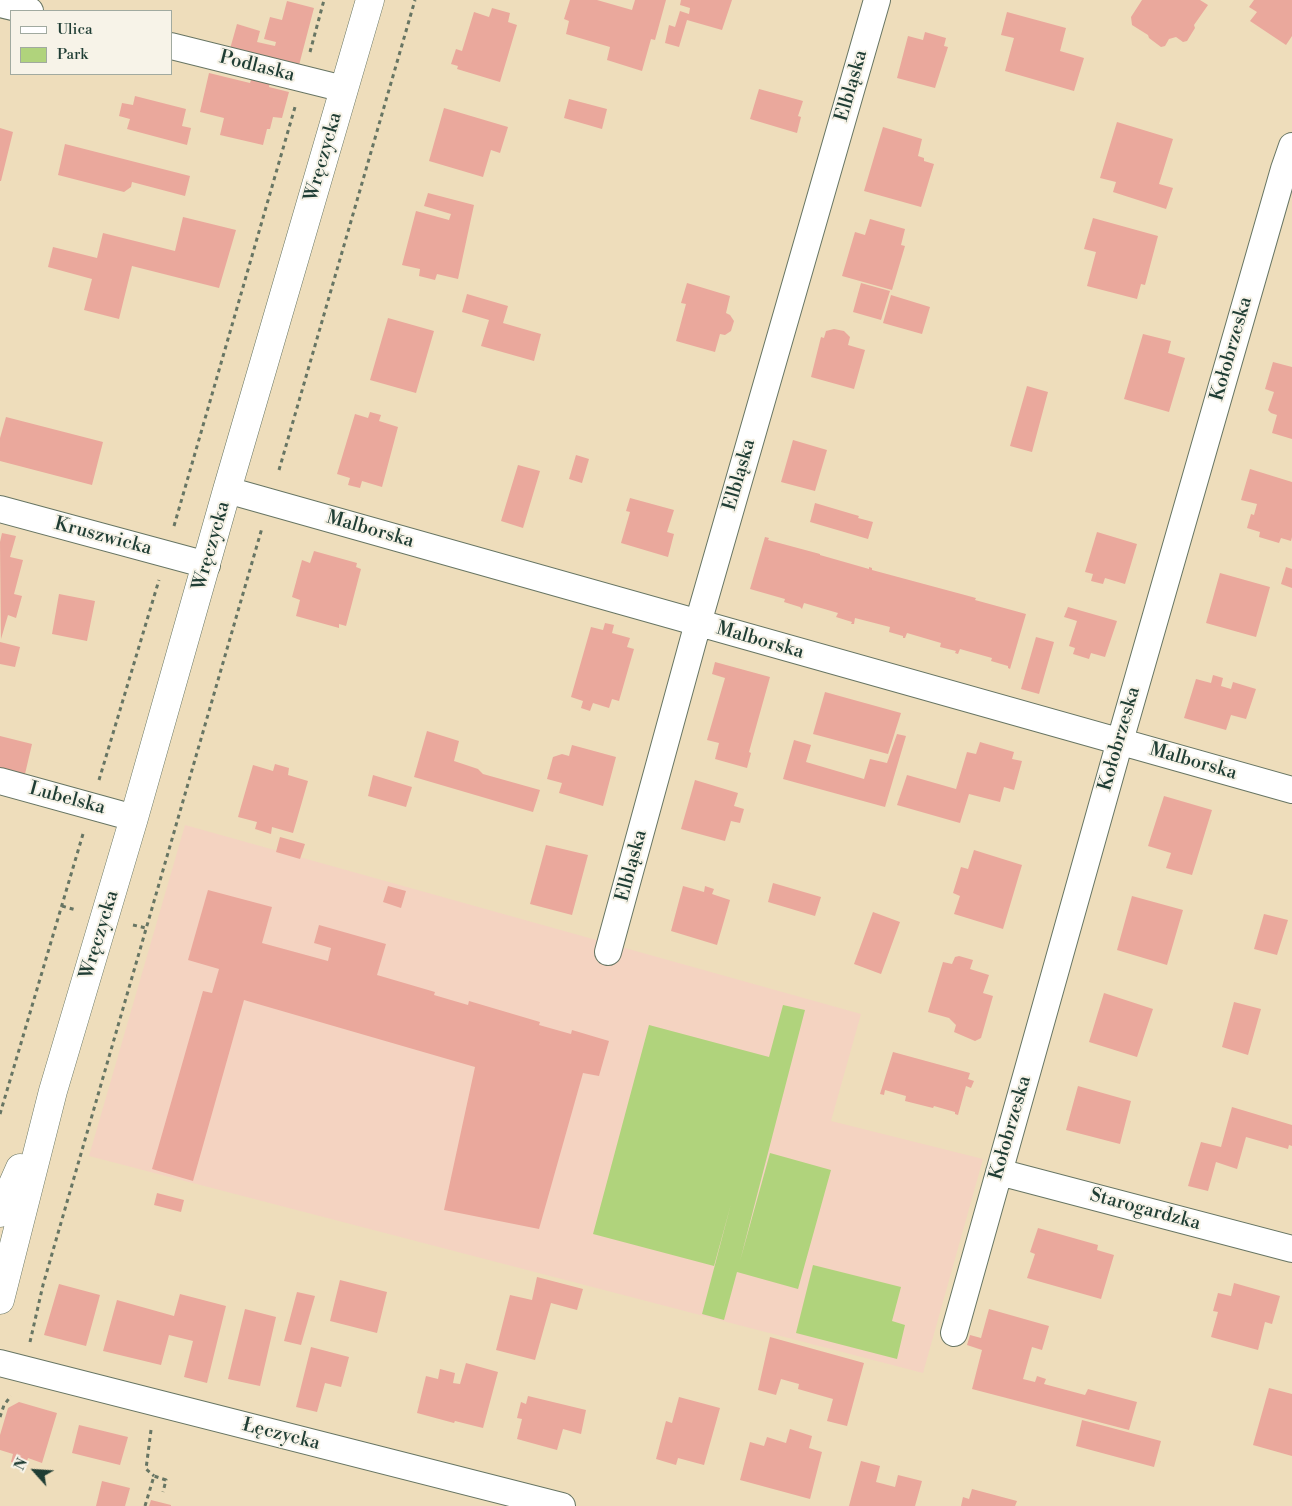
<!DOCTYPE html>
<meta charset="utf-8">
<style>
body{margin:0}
#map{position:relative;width:1292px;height:1506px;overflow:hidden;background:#edb;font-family:"Libre Bodoni",serif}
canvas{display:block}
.legend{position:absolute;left:10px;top:10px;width:162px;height:65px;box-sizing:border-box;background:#f7f3e8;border:1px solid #a1aaa0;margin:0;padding:6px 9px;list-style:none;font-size:15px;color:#1f3d34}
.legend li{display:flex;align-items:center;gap:10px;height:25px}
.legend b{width:25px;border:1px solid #a1aaa0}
.north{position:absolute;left:10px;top:1446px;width:50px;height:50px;-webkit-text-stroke:4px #f7f3e8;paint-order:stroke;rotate:296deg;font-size:14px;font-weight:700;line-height:20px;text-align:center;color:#1f3d34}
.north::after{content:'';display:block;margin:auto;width:18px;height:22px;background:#1f3d34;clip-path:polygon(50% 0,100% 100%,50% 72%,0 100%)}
</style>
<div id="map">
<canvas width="1292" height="1506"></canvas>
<ul class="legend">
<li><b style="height:6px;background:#fff"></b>Ulica</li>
<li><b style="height:14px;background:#b0d37c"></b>Park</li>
</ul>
<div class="north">N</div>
</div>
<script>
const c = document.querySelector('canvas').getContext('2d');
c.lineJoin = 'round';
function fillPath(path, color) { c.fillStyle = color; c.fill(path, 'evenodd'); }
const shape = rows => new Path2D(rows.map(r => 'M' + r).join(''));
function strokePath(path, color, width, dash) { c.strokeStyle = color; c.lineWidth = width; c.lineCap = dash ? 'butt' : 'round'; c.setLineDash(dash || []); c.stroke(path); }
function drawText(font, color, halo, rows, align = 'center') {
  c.font = font + ' "Libre Bodoni",serif'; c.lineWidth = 4; c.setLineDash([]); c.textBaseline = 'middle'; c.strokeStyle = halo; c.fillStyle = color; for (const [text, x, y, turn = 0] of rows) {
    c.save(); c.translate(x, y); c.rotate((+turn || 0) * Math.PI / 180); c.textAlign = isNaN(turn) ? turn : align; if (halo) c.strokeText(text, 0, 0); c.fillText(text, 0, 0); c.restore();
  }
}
fillPath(shape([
 [185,825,861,1014,831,1121,983,1159,923,1373,89,1156]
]), '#f4d3c1');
fillPath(shape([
 [783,1005,805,1010,740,1261,770,1153,831,1170,798,1289,737,1272,724,1320,702,1314,731,1204,714,1266,593,1234,649,1025,769,1057],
 [813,1265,901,1287,892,1321,905,1325,897,1359,796,1333]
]), '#b0d37c');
fillPath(shape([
 [570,0,597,0,632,10,635,0,666,0,655,40,651,39,642,71,607,60,610,47,566,34,569,21,564,19],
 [681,0,732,0,722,30,687,20,679,47,665,43,669,25,675,27,680,11,689,14,690,8,680,5],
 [1142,0,1200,0,1208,5,1194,25,1195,28,1187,41,1183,42,1176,37,1169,39,1165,46,1161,47,1149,38,1148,35,1132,25,1131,17],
 [1254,0,1292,0,1292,36,1286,45,1250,21,1257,12,1249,7],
 [287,1,314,8,298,69,230,49,237,24,260,31,257,42,275,46,276,42,264,39,270,17,282,20],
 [492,8,510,13,508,22,517,25,500,82,457,69,458,66,451,64,456,49,462,51,474,12,489,17],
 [1007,12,1066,28,1060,51,1084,58,1074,91,1005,71,1014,38,1001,35],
 [925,32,946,38,944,46,948,47,935,88,897,78,908,36,923,40],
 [209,73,250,83,252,77,270,81,269,87,289,92,282,118,273,117,270,129,267,129,263,145,220,135,224,118,200,112],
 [759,89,803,101,798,116,801,117,797,133,750,119],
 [135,96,186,109,182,126,191,128,187,145,127,129,130,119,119,116,122,103,133,105],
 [569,99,607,109,602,129,564,118],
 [444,108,508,127,500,153,491,150,483,177,429,161],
 [1117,122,1173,139,1159,184,1173,188,1166,209,1113,192,1116,182,1100,178],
 [883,127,922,139,918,156,924,158,924,161,934,164,921,207,864,191],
 [0,128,13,132,1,181,0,181],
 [65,144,190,176,185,196,132,182,131,187,124,192,58,175],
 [428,193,474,205,458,279,437,274,435,280,419,276,420,269,402,265,416,211,449,220,451,214,424,206],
 [183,217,236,230,219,288,132,266,119,319,84,310,92,279,48,267,53,247,97,258,103,233,175,251],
 [1093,218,1158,236,1145,285,1141,284,1137,299,1087,286,1096,252,1084,249],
 [870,219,905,229,901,245,905,246,892,290,842,276,855,232,865,235],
 [687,283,730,296,726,313,730,315,734,321,731,331,725,335,720,334,715,352,676,341,686,304,681,303],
 [861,283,890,291,881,320,853,312],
 [467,294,508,306,503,323,541,334,534,361,481,346,489,320,462,312],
 [891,295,930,307,922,334,883,323],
 [388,318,434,331,416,393,370,380],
 [834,329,844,331,850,337,848,345,865,350,854,389,811,377,821,337,824,338,826,331],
 [1143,334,1171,341,1168,353,1185,358,1169,412,1124,399],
 [1273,362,1292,367,1292,439,1272,433,1277,415,1271,413,1268,410,1274,392,1265,389],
 [1027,386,1048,392,1032,452,1010,446],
 [370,412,381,415,379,421,398,427,382,487,362,481,360,488,348,485,350,478,337,474,355,414,368,418],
 [6,417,103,442,92,485,0,461,0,438],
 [793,440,827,450,815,491,781,482],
 [576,455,589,459,582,483,569,479],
 [518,465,540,471,523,528,501,521],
 [1250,469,1292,482,1292,537,1291,541,1281,538,1279,543,1259,537,1260,532,1247,528,1251,514,1254,515,1257,504,1241,500],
 [630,498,674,510,667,532,674,534,668,557,621,543,630,512,626,511],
 [815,503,859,516,858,518,873,522,868,539,810,522],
 [1097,532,1137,544,1125,584,1105,578,1103,584,1091,581,1093,574,1085,572],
 [2,533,16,536,10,557,23,560,14,594,22,596,16,618,8,615,1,639,0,542],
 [765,537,769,538,768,540,820,554,820,555,869,569,869,567,872,568,872,570,976,598,975,600,1026,614,1010,669,1008,668,1008,666,991,661,992,658,960,649,958,654,955,653,956,651,940,647,941,643,907,633,905,638,903,638,903,636,889,632,890,627,855,618,854,624,851,624,852,622,836,617,838,613,804,603,802,609,800,607,784,602,785,599,750,589],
 [314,551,357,563,356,567,361,569,346,626,339,624,339,628,296,616,300,600,292,597,302,560,310,563],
 [1286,567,1292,569,1292,588,1281,584],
 [1220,573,1270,587,1256,637,1206,623],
 [59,594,95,601,87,641,52,634],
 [1068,607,1117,621,1105,657,1091,653,1089,659,1073,654,1075,648,1069,646,1077,621,1064,617],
 [605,623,614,625,612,633,630,638,627,647,634,649,619,701,612,699,609,708,593,703,590,711,581,708,583,701,571,697,591,627,603,630],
 [1036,637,1054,642,1039,694,1021,689],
 [0,642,20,647,15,667,0,664],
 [715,662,770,677,749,752,751,753,747,768,715,759,719,743,707,740,725,678,712,674],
 [1213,675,1223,678,1221,686,1231,689,1233,682,1256,689,1246,719,1231,715,1226,730,1184,718,1196,679,1211,683],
 [825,692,901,713,888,754,813,734],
 [427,731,459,741,454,761,478,769,483,774,540,790,533,812,414,777],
 [897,734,906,736,885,807,783,779,794,740,811,745,806,762,864,779,870,759,887,763],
 [0,736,32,744,25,774,0,768],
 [980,742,1014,752,1012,759,1022,761,1014,790,1004,787,1000,802,969,794,960,823,897,805,907,775,956,789,967,752,976,754],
 [572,745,616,757,603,806,559,793,562,783,547,779,553,757,562,754,569,756],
 [275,764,289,768,288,775,308,781,293,833,272,827,271,834,255,829,257,822,238,817,253,765,273,771],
 [373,775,412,787,406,807,368,796],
 [695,780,738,793,734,806,744,809,740,823,731,821,725,841,681,829],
 [1164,796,1212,810,1192,875,1166,868,1171,853,1148,846],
 [280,837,305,844,300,859,276,852],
 [546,845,588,855,572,915,530,904],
 [974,850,1022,865,1003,929,954,914,960,896,953,893,961,867,968,869],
 [773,883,821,897,815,916,768,902],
 [388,886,406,891,401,908,383,902],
 [683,886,704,892,705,886,714,889,712,894,730,900,717,945,671,931],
 [208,890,272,907,262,943,328,961,331,948,314,943,319,925,386,944,377,975,435,992,434,995,468,1005,469,1001,540,1022,539,1025,571,1034,572,1030,609,1041,599,1076,583,1073,539,1229,444,1210,475,1067,244,1000,193,1181,152,1169,203,991,212,993,219,969,188,960],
 [1132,896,1183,910,1167,965,1117,950],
 [873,912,900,922,881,974,854,964],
 [1264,914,1288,920,1277,955,1254,949],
 [959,956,973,960,970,969,989,975,983,993,993,996,981,1038,975,1041,954,1032,956,1025,949,1018,928,1012,943,962,952,964,955,957],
 [1104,993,1153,1009,1137,1057,1089,1042],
 [1234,1002,1261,1009,1248,1055,1222,1047],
 [893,1052,970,1073,968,1079,974,1081,971,1088,966,1086,958,1115,955,1114,955,1112,934,1106,933,1108,905,1101,906,1096,885,1090,884,1095,880,1094],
 [1078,1086,1131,1101,1120,1144,1066,1130],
 [1232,1107,1292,1125,1292,1146,1289,1145,1288,1149,1246,1137,1237,1169,1216,1162,1208,1191,1188,1186,1201,1142,1221,1147],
 [157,1193,184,1200,181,1212,154,1205],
 [1038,1228,1098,1245,1097,1250,1114,1255,1101,1299,1027,1278,1035,1254,1030,1252],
 [537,1277,583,1289,577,1310,551,1303,535,1360,496,1350,510,1295,532,1300],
 [340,1280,387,1292,377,1333,330,1321],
 [1234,1283,1280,1296,1272,1324,1265,1322,1258,1350,1211,1337,1218,1312,1213,1311,1218,1293,1231,1296],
 [59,1284,100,1295,86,1346,44,1335],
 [297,1292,315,1296,301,1345,284,1341],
 [180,1294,226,1306,207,1383,184,1377,193,1341,169,1335,161,1365,103,1351,117,1300,174,1316],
 [245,1309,276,1317,260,1386,228,1379],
 [989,1309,1049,1326,1042,1350,1032,1347,1023,1379,1035,1382,1037,1376,1046,1379,1044,1384,1085,1395,1088,1389,1137,1402,1129,1430,972,1389,982,1350,967,1345,970,1335,981,1338],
 [770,1337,864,1363,847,1426,827,1421,833,1399,798,1389,799,1384,781,1379,776,1395,758,1390],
 [311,1347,349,1357,341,1387,325,1383,317,1412,296,1407],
 [466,1363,498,1372,483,1428,455,1421,454,1423,417,1413,426,1376,438,1379,440,1369,455,1373,453,1383,460,1384],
 [1269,1388,1292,1394,1292,1456,1253,1445],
 [528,1396,586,1410,581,1434,563,1429,557,1450,517,1439,522,1419,517,1418,521,1402,526,1404],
 [679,1397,720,1408,704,1465,678,1458,676,1465,656,1459,666,1421,672,1423],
 [19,1402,57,1413,42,1463,28,1458,25,1467,11,1462,13,1454,0,1450,0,1435,8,1408],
 [1082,1420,1161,1441,1154,1467,1076,1446],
 [79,1425,128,1437,120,1465,72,1453],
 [790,1429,812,1436,809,1448,822,1452,810,1499,740,1480,750,1442,764,1446,767,1437,786,1443],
 [861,1461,880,1466,876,1482,895,1487,898,1475,922,1481,915,1506,849,1506],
 [102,1481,130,1488,125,1506,96,1506],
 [972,1489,1017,1501,1015,1506,961,1506,963,1497,969,1499],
 [151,1500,171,1505,171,1506,149,1506]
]), '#eaa89c');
const minor = shape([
 [0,4,30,11],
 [171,46,344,89],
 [227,490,1292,790],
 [0,509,207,565],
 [0,781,134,818],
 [608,952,698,623,877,0],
 [999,1172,1292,1249],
 [954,1333,1120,741,1284,169,1292,146],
 [0,1363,562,1506]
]);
const secondary = shape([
 [0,1213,20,1168],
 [0,1300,53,1091,134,818,227,490,370,0]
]);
strokePath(minor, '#677563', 28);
strokePath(secondary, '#677563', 29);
strokePath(shape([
 [310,52,324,0],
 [279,470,415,0],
 [174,526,295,107],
 [99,780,159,580],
 [62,906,76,910],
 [133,925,146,928],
 [0,1114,83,834],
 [30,1342,43,1285,262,528],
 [0,1417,4,1405,11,1396],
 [151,1430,146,1469,154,1476],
 [145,1506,154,1476,166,1480,163,1492]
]), '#677563', 3, [4, 4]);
strokePath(minor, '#fff', 26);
strokePath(secondary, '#fff', 28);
drawText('19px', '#1f3d34', '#f7f3e8', [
 ["Podlaska",257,67,14],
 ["Elbląska",852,86,-74],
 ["Wręczycka",324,157,-74],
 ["Kołobrzeska",1232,349,-74],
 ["Elbląska",740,475,-74],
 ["Malborska",370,530,16],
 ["Kruszwicka",103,537,15],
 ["Wręczycka",212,546,-74],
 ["Malborska",760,641,16],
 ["Kołobrzeska",1120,739,-74],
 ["Malborska",1193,762,16],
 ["Lubelska",67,799,15],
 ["Elbląska",632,866,-75],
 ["Wręczycka",100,935,-73],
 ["Kołobrzeska",1011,1128,-74],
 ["Starogardzka",1145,1210,15],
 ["Łęczycka",281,1435,14]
]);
</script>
